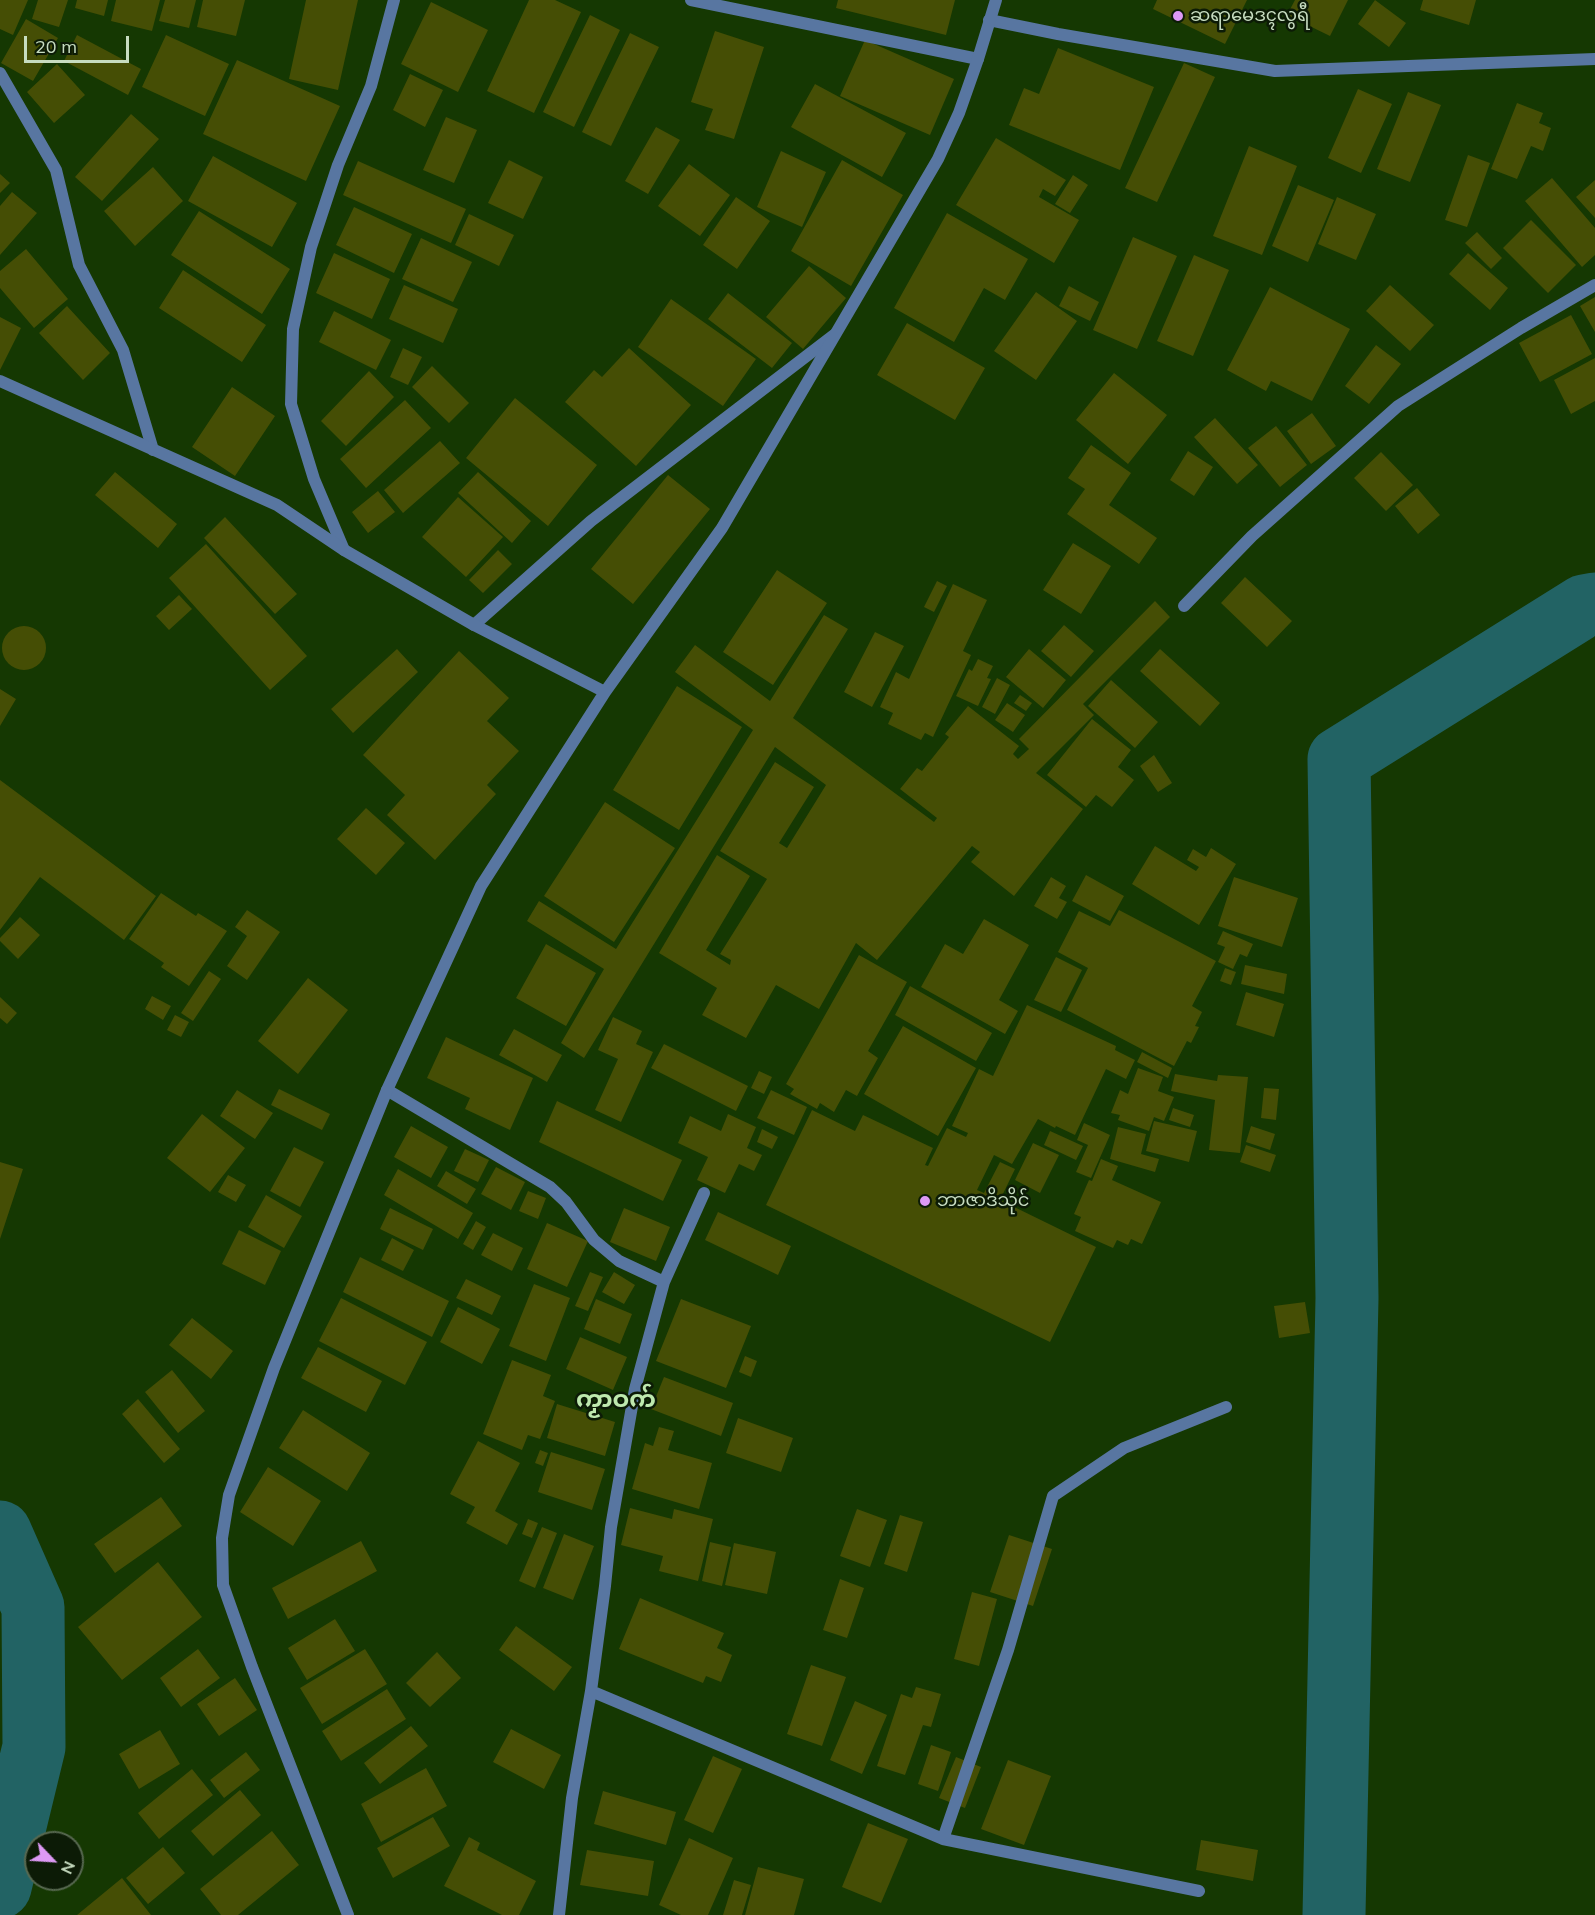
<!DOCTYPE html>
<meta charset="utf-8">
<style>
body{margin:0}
#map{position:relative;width:1595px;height:1915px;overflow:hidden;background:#153802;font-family:Mulish,sans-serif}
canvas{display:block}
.north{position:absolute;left:24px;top:1831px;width:60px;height:60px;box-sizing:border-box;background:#0c1b06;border:2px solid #576850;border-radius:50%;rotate:115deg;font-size:16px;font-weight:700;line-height:24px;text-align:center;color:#c7dcc0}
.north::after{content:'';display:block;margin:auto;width:21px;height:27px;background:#dd99f4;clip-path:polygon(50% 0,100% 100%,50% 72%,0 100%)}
.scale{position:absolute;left:24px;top:36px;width:105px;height:27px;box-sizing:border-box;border:3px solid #c7dcc0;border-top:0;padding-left:8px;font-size:18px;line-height:21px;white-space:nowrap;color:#c7dcc0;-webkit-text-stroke:4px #0c1b06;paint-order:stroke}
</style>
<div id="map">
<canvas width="1595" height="1915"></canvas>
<div class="north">N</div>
<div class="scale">20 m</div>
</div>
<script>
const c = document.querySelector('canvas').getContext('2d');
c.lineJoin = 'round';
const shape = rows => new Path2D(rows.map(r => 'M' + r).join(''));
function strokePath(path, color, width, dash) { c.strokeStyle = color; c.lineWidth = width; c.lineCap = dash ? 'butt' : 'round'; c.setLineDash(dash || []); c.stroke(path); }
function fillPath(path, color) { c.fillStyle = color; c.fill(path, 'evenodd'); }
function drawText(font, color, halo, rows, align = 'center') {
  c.font = font + ' Mulish,"Noto Sans Myanmar",sans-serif'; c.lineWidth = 5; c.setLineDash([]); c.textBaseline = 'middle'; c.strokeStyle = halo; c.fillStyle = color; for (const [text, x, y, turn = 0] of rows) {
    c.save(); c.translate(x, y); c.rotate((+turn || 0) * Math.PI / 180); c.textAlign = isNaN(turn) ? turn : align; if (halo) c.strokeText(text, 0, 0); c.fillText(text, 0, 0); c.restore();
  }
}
strokePath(shape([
 [0,1532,33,1607,34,1747,0,1887],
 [1334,1915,1347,1298,1339,759,1584,606,1595,604]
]), '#226364', 63);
fillPath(shape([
 [0,0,28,0,13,35,0,29],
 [38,0,68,0,59,27,32,19],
 [77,0,108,0,104,16,75,8],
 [116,0,160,0,152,31,111,21],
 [165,0,196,0,189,28,159,21],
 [203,0,245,0,236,36,197,27],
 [306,0,358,0,338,90,289,79],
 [529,0,555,0,581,12,534,113,487,91],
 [838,0,955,0,946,35,836,8],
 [1157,0,1247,0,1225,44,1153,9],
 [1295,0,1348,0,1330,36,1287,15],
 [1375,0,1406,23,1389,47,1358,24],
 [1423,0,1476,0,1469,25,1420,10],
 [431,2,488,30,458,92,401,64],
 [590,15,620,30,574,127,543,112],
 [26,19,58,38,33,81,1,63],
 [715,31,764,47,734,139,705,130,713,109,691,102],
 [630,33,659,47,611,146,582,132],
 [77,35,141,69,128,95,64,61],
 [166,35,229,64,205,116,142,87],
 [865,40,954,79,930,135,840,96],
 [1058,48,1154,87,1120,170,1009,125,1024,88,1039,94],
 [237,60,340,106,306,181,203,134],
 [1184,63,1215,77,1157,202,1125,188],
 [57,64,85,95,54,123,27,92],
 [410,74,443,90,425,127,393,110],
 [815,84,906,133,882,177,791,127],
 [1358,89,1392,104,1361,173,1328,158],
 [1408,92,1441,105,1410,182,1377,169],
 [1517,103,1543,113,1539,123,1551,128,1543,151,1531,146,1517,179,1491,169],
 [131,114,159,139,102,201,75,177],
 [446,117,477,130,454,183,423,170],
 [656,127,680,140,648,194,625,181],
 [996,138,1066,180,1055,196,1043,189,1039,197,1079,220,1054,263,956,205],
 [1249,146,1297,166,1262,255,1213,236],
 [781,151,826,172,802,227,757,207],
 [1468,155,1490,163,1467,227,1445,220],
 [213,156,297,203,272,247,188,201],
 [509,160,543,177,523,219,488,203],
 [842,160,903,195,851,286,791,251],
 [358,161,466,209,451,243,343,195],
 [689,164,730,195,700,236,658,206],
 [153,167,183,201,135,246,104,211],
 [0,174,10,183,0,193],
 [1073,175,1088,185,1070,213,1055,204],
 [1552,178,1595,228,1595,255,1582,267,1525,201],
 [1595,180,1595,218,1576,197],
 [1298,185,1334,200,1308,262,1272,246],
 [12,192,37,213,0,255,0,206],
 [736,197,770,221,737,269,703,245],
 [1337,197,1376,214,1356,260,1318,244],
 [354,207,412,234,394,273,336,245],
 [199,211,290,269,262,314,171,255],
 [947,213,1028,259,1005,300,984,288,954,342,894,308],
 [469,214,514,235,499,266,455,245],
 [1531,220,1576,265,1548,293,1503,248],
 [1477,232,1502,258,1491,269,1465,243],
 [1133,237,1177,256,1137,349,1093,330],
 [421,238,472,262,453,302,402,279],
 [26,249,68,299,34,328,0,288,0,271],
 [334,253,390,279,372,319,316,293],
 [1468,253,1508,288,1490,310,1449,274],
 [1194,255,1229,270,1193,356,1157,341],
 [809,266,846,298,803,349,766,317],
 [183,270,266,325,242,362,159,308],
 [404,285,458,309,443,343,389,319],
 [1390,285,1434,325,1410,351,1366,311],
 [1069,286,1099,302,1090,321,1059,306],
 [1270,287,1350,329,1312,401,1271,381,1266,391,1227,370],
 [1036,292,1077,321,1036,380,994,351],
 [728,293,792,343,772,368,708,319],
 [1595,297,1595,332,1580,306],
 [671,299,756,359,723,406,638,347],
 [67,306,110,353,83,380,39,333],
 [334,311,391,340,376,370,319,342],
 [1571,315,1592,354,1540,382,1519,343],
 [0,317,21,328,0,370],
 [907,323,985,368,955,420,877,375],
 [1376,345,1401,364,1369,404,1345,386],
 [403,348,422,357,408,385,390,377],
 [629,348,691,405,636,466,565,402,594,370,602,377],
 [1595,358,1595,401,1571,414,1554,380],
 [432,366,469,403,449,423,412,387],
 [369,371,394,397,346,446,321,421],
 [1114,373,1167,415,1128,464,1076,420],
 [232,387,275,416,235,476,192,447],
 [515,398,597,465,548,526,466,458],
 [405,400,431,428,366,488,340,459],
 [1312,413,1336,446,1311,464,1287,431],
 [1215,418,1258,465,1237,484,1194,437],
 [1276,426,1307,465,1280,487,1248,448],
 [440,441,460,463,403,513,384,490],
 [1091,445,1131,473,1109,505,1157,538,1139,564,1067,514,1085,489,1068,478],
 [1188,451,1213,467,1194,496,1170,480],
 [1381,452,1413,485,1386,511,1354,478],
 [115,472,177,524,158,548,95,495],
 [478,472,531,521,512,543,458,493],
 [668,475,710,509,633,604,591,569],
 [1417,488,1440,515,1418,534,1395,506],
 [378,491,395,512,368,533,352,512],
 [458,497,503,537,466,577,422,537],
 [225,517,297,594,275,614,204,538],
 [1073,543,1111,566,1081,614,1043,590],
 [206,544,307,656,270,690,169,578],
 [498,550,512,564,483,593,469,580],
 [777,570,827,603,773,685,723,652],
 [1245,577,1292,621,1267,647,1221,603],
 [937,581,947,586,934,612,924,607],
 [953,584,987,600,963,651,971,655,933,737,925,733,921,740,888,724,893,713,880,707,896,672,909,679],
 [179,595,192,609,169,630,156,616],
 [1155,601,1170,617,1083,704,1094,715,1036,773,1083,809,1014,896,971,862,980,852,972,846,877,960,856,943,819,1009,776,985,746,1038,702,1015,717,988,659,953,717,855,750,876,706,950,730,965,731,960,720,954,767,879,720,851,775,762,814,787,779,843,787,848,826,785,775,747,584,1058,561,1043,604,969,527,921,539,901,616,949,753,730,675,672,695,645,770,701,824,615,848,629,793,718,934,822,937,818,900,789,917,768,922,771,949,737,945,734,968,706,1019,746,1013,754,1018,759,1029,749,1019,739],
 [1064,625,1094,651,1071,677,1041,651],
 '2 648a22 22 0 1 1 44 0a22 22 0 1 1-44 0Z',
 [875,632,904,646,872,707,844,692],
 [397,649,418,672,353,733,331,709],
 [1029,649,1066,680,1043,708,1006,677],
 [1160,649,1220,703,1200,726,1140,671],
 [459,651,509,698,487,721,519,751,487,785,496,794,435,860,387,815,405,795,363,755],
 [978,659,993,666,987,678,991,679,978,706,956,696,969,669,972,671],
 [997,678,1010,685,995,714,982,707],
 [1111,680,1158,722,1135,748,1088,706],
 [677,686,742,727,679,830,613,790],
 [0,689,16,699,0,726],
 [1020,695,1032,703,1026,711,1014,703],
 [1007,703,1025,715,1013,732,995,720],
 [1092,719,1131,750,1118,767,1134,780,1112,807,1096,795,1086,807,1047,775],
 [1154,755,1172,783,1158,792,1140,766],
 [0,780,156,896,124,940,40,877,0,930],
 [605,802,675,848,614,942,544,896],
 [366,808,405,843,376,875,337,839],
 [1155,846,1196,871,1199,867,1187,860,1193,849,1206,857,1211,848,1236,864,1199,925,1132,884],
 [1086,875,1124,896,1110,921,1072,901],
 [1051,877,1066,886,1059,898,1067,902,1057,919,1034,906],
 [1234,877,1298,898,1282,947,1218,926],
 [161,893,196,916,198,913,227,931,189,986,161,967,164,963,129,939],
 [247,910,280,932,247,980,227,966,247,936,235,927],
 [1119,910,1216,961,1192,1006,1202,1012,1195,1026,1199,1027,1191,1043,1187,1041,1174,1066,1067,1010,1088,968,1058,952,1079,911,1110,926],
 [20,917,40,935,18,959,0,941,0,938],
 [984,919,1029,945,999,1000,1018,1011,1005,1034,921,987,945,944,963,954],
 [1223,931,1253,944,1247,957,1240,954,1233,969,1218,962,1225,947,1217,944],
 [546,944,596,973,566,1026,516,998],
 [859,955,907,982,868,1051,878,1058,857,1096,846,1090,834,1112,820,1103,817,1109,790,1094,794,1089,786,1084],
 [1056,957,1082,970,1061,1012,1034,1000],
 [1245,965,1287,974,1284,994,1241,984],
 [1225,968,1236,972,1231,985,1220,981],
 [209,971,221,979,193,1021,181,1013],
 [308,978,348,1010,298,1074,258,1041],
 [910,986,992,1033,976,1061,895,1015],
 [1246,992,1284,1004,1274,1037,1236,1025],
 [152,996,171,1006,163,1020,145,1009],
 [0,997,17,1013,7,1024,0,1018],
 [1027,1005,1116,1046,1115,1050,1135,1060,1126,1079,1106,1069,1075,1135,1056,1126,1055,1128,1038,1119,1012,1164,994,1155,977,1190,984,1193,1000,1162,1015,1169,1000,1200,1096,1247,1050,1342,766,1205,812,1110,855,1131,863,1115,933,1148,925,1165,928,1166,947,1128,966,1137,968,1133,952,1126,979,1069,993,1076],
 [175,1015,189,1022,181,1037,167,1030],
 [613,1017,642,1031,636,1044,653,1052,621,1122,595,1110,618,1059,598,1050],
 [903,1026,976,1068,938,1136,864,1094],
 [514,1029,562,1055,547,1082,499,1055],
 [446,1037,533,1078,510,1130,465,1109,470,1098,427,1078],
 [664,1044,748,1086,736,1111,651,1068],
 [1142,1052,1172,1068,1168,1078,1137,1062],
 [1138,1068,1163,1077,1158,1091,1174,1097,1164,1121,1154,1117,1149,1131,1118,1120,1120,1115,1111,1113,1120,1090,1128,1094],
 [759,1071,772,1077,764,1094,751,1088],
 [1175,1074,1217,1081,1218,1075,1248,1077,1240,1153,1209,1150,1215,1100,1171,1091],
 [1264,1088,1279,1089,1276,1120,1261,1118],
 [279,1089,330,1114,322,1130,271,1105],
 [237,1090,273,1113,255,1139,220,1116],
 [771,1090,807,1107,794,1135,757,1118],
 [557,1101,682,1160,663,1201,539,1142],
 [1173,1108,1194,1115,1190,1127,1169,1120],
 [202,1114,245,1148,210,1192,167,1158],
 [728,1114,756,1127,747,1148,762,1155,754,1171,739,1164,725,1193,697,1180,708,1157,678,1143,690,1116,721,1131],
 [1154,1121,1197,1131,1189,1162,1146,1151],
 [1084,1123,1110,1135,1091,1178,1076,1172,1088,1145,1077,1140],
 [411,1126,448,1147,431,1178,394,1157],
 [1251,1126,1275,1134,1270,1150,1246,1142],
 [1118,1127,1146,1134,1141,1154,1159,1159,1155,1172,1110,1159],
 [762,1129,778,1137,772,1149,757,1142],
 [1050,1131,1083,1146,1076,1160,1044,1145],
 [1033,1143,1059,1155,1040,1193,1015,1180],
 [1246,1145,1276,1155,1270,1172,1240,1162],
 [294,1147,324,1162,300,1207,270,1191],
 [465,1149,489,1160,478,1182,454,1171],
 [1101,1159,1118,1166,1112,1180,1161,1202,1142,1244,1131,1239,1128,1245,1117,1240,1113,1248,1075,1231,1081,1217,1074,1214,1089,1180,1092,1181],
 [0,1162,23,1169,0,1239],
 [496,1167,525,1182,511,1210,481,1194],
 [398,1169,473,1213,458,1239,384,1195],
 [446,1171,476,1189,467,1204,437,1186],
 [228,1175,246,1185,236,1202,218,1192],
 [528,1191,546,1198,538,1219,519,1211],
 [266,1195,302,1216,284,1248,248,1227],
 [390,1208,433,1229,423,1250,380,1229],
 [624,1208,670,1227,656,1261,610,1242],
 [718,1212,791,1246,778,1275,705,1240],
 [476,1221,486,1227,473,1250,463,1244],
 [547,1223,588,1241,567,1287,527,1269],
 [239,1230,281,1251,265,1285,222,1264],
 [493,1233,523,1248,512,1271,481,1255],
 [392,1238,414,1250,403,1271,381,1260],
 [360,1257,449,1301,432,1337,343,1292],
 [590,1272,603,1277,588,1311,575,1306],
 [614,1272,635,1285,624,1304,602,1292],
 [466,1279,501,1296,492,1315,456,1298],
 [534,1284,570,1298,546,1361,509,1346],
 [341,1298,427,1342,405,1385,319,1341],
 [596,1299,632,1314,620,1344,584,1329],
 [681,1299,751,1326,726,1388,656,1361],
 [1305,1302,1310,1333,1279,1338,1274,1306],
 [458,1307,500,1329,482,1364,440,1342],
 [192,1318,233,1351,211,1379,169,1345],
 [580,1337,627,1357,613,1390,566,1369],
 [318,1347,382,1381,366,1412,301,1378],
 [745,1356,757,1361,751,1377,739,1372],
 [512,1360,551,1375,543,1396,555,1401,540,1439,528,1435,522,1450,483,1434],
 [172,1370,205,1411,178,1433,145,1392],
 [664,1377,733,1403,721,1436,651,1409],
 [138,1399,180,1449,164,1463,122,1414],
 [557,1404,615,1422,605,1456,547,1438],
 [303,1410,370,1453,347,1491,279,1448],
 [738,1418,793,1438,781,1472,726,1453],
 [659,1427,674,1431,668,1450,712,1463,699,1509,632,1489,645,1443,653,1446],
 [478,1441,520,1463,495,1511,518,1524,507,1545,466,1523,475,1507,450,1494],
 [540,1450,548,1453,543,1466,535,1463],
 [551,1452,605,1469,592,1510,538,1492],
 [268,1467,321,1501,293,1546,240,1512],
 [161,1497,182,1526,115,1573,94,1544],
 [630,1508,672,1519,674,1509,713,1519,698,1581,659,1571,663,1556,621,1545],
 [857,1509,887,1520,870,1567,840,1556],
 [900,1515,923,1522,907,1572,884,1564],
 [528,1519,538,1523,532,1538,522,1534],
 [542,1527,557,1533,535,1588,519,1581],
 [564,1534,594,1546,573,1600,543,1588],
 [1009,1535,1052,1549,1033,1606,990,1592],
 [361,1541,377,1571,288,1619,272,1588],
 [710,1542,731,1547,722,1586,702,1581],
 [734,1543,776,1552,767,1594,725,1585],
 [158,1562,202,1617,122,1680,78,1627],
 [840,1579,864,1588,847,1638,823,1630],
 [972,1592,997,1599,979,1666,954,1659],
 [640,1598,724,1633,717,1648,732,1655,721,1682,706,1676,703,1683,619,1649],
 [335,1619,355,1651,307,1680,288,1648],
 [516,1626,572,1667,554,1691,499,1650],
 [198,1649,220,1678,181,1707,160,1678],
 [365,1649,387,1684,322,1724,300,1688],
 [437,1652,461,1678,430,1707,406,1683],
 [811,1665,846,1677,822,1746,787,1734],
 [235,1678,257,1710,219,1736,197,1704],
 [916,1687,941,1694,931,1727,923,1725,905,1775,877,1766,901,1694,912,1698],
 [387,1689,406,1719,341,1761,322,1731],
 [855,1701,887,1715,862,1774,830,1760],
 [411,1726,428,1746,380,1784,364,1763],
 [511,1729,561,1755,544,1789,493,1762],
 [160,1730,180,1764,139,1789,119,1754],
 [931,1745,951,1752,938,1791,918,1784],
 [246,1752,260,1770,224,1798,210,1780],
 [713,1756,742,1769,713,1833,684,1820],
 [956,1757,981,1767,965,1808,939,1798],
 [1008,1760,1051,1776,1024,1845,981,1829],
 [426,1768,447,1806,381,1842,361,1804],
 [192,1769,213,1795,159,1839,138,1813],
 [240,1790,261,1815,213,1856,191,1831],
 [603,1791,676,1812,666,1845,594,1824],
 [433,1817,450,1846,393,1878,377,1848],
 [868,1823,908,1839,881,1903,842,1887],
 [272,1831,299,1865,238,1915,221,1915,200,1889],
 [469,1837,480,1843,477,1850,536,1881,519,1915,502,1915,444,1886],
 [689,1838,733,1858,708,1915,681,1915,659,1905],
 [1201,1840,1258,1850,1253,1881,1196,1870],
 [163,1847,185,1873,148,1904,126,1878],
 [587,1850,654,1861,648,1896,580,1885],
 [758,1867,804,1879,794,1915,745,1915],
 [122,1878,151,1915,77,1915],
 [734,1880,751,1885,742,1915,723,1915]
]), '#454e05');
strokePath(shape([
 [691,0,978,59],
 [989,20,1058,34,1275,71,1595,59],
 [0,73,56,170,79,265,123,350,153,450],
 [344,550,314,479,291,404,293,329,311,247,338,165,371,86,394,0],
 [1184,606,1252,536,1398,406,1521,328,1595,285],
 [474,625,591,521,834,335],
 [387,1090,550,1187,566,1202,594,1240,619,1261,664,1282],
 [591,1691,943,1839,1199,1891],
 [943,1839,1008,1650,1053,1496,1124,1448,1226,1407],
 [559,1915,572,1798,591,1691,605,1586,611,1527,635,1389,664,1282,704,1193]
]), '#5876a1', 12);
strokePath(shape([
 [0,381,277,505,344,550,474,625,605,692],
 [348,1915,252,1667,223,1585,222,1538,229,1495,274,1368,387,1090,481,886,605,692,722,528,938,159,959,113,978,59,996,0]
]), '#5876a1', 12);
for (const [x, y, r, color] of [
 [1178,16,6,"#dd99f4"],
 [925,1201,6,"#dd99f4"]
]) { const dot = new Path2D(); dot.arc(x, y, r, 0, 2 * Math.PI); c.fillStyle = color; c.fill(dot); strokePath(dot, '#0c1b06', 2); }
drawText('18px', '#c7dcc0', '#0c1b06', [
 ["ဆရာမေဒၚလွရီ",1190,16],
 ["ဘာဇာဒိသိုင်",937,1201]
], 'left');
drawText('bold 24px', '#bee9ae', '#0c1b06', [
 ["ကၟာဝက်",616,1400]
]);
</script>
